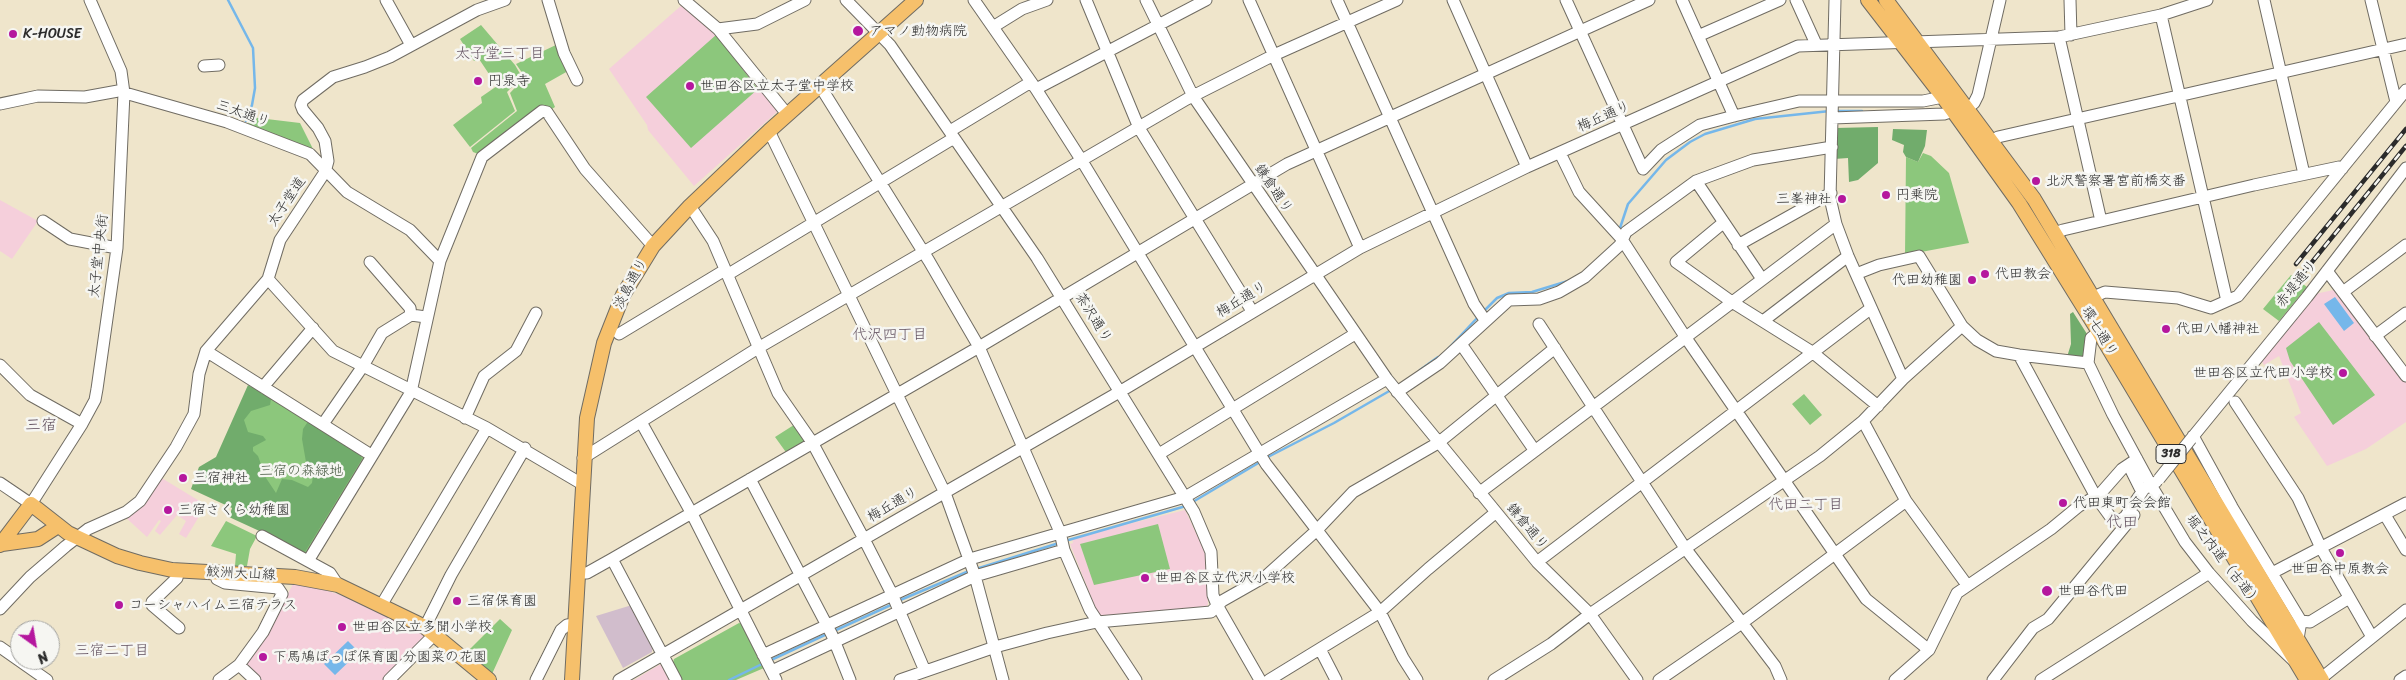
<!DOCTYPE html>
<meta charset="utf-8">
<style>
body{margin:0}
#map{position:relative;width:2406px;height:680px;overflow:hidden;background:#efe5cb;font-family:Sriracha,sans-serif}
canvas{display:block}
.north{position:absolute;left:10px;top:620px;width:50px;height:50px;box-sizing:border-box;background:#f6f6f2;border:1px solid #a5a5a2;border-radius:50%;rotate:148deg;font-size:14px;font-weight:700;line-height:20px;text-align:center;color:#2b2b2b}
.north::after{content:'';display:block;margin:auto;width:18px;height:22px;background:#b5179e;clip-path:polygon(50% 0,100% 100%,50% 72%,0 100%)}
</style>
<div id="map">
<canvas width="2406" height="680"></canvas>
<div class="north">N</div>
</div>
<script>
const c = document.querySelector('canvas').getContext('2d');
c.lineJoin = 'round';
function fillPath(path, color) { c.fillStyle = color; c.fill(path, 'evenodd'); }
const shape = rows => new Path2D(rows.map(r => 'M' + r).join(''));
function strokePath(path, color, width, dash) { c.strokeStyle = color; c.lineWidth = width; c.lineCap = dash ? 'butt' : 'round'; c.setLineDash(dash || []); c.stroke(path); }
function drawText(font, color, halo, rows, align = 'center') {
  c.font = font + ' Sriracha,"Klee One",sans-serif'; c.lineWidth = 5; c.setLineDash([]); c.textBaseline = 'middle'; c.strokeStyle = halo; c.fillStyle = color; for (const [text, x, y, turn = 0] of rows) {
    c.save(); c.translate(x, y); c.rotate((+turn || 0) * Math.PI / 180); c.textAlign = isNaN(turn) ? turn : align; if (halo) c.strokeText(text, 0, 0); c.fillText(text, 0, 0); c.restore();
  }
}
fillPath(shape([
 [683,4,716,31,778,111,694,186,648,130,647,125,609,69],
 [0,200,38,221,12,259,0,251],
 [2338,289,2406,381,2406,422,2366,449,2327,466,2294,417,2301,413,2279,356,2264,365,2261,360,2315,294],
 [160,477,206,505,186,538,179,534,186,521,177,515,160,535,155,531,161,521,159,520,147,537,124,516],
 [1185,510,1205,552,1208,604,1206,607,1103,617,1098,614,1070,544,1073,543,1072,538],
 [293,584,322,589,380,608,427,635,384,680,260,680,244,666,266,635],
 [659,665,663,665,670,680,634,680]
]), '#f5cfdb');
fillPath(shape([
 [632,605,653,644,652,652,623,668,596,616]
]), '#d1bdcc');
fillPath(shape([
 [481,25,515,65,522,77,507,92,515,111,470,147,453,125,482,103,481,97,497,86,479,59,474,61,460,39],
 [716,35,758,89,691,148,646,97],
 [558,44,568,71,545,84,555,107,481,155,473,152,471,148,517,111,510,93,525,77,516,64],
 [250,117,300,123,313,149,247,128],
 [1923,153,1931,156,1949,173,1969,243,1905,255,1906,157,1918,162],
 [2291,275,2307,287,2279,321,2263,309],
 [2319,322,2375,395,2333,425,2290,361,2286,348],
 [252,385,364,457,308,553,303,555,268,537,219,465],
 [1804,394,1822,415,1810,425,1792,404],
 [797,423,806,437,804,445,788,455,775,437],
 [226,521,257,536,250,549,247,566,235,566,236,554,211,546],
 [1158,524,1170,569,1094,585,1080,544],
 [500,619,512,630,492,674,466,653],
 [739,623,743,624,758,652,759,661,764,668,736,680,682,680,673,662,674,659]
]), '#8cc77c');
fillPath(shape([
 [1878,127,1878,163,1858,180,1849,182,1848,158,1834,159,1835,128],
 [1893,129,1927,130,1925,146,1918,162,1906,157,1903,152,1904,145,1892,140],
 [2073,312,2087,334,2083,356,2067,357,2071,344,2070,314],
 [248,385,271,399,270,405,251,411,244,420,248,432,263,436,266,440,253,447,253,451,258,456,266,478,276,493,282,479,292,480,308,487,312,483,313,476,306,462,302,439,303,429,309,420,360,454,362,459,305,552,229,517,232,508,191,489,199,467,216,457]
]), '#71ac6c');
fillPath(shape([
 [2335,297,2354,323,2344,331,2324,304],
 [348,641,359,652,335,675,324,664]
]), '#75b7ea');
strokePath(shape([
 [228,0,253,48,255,88,252,105,246,121],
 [1835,111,1862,111],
 [1619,231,1628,204,1666,160,1690,142,1705,134,1755,119,1830,111],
 [1484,311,1497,298,1509,293,1532,292,1568,281],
 [1448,349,1479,316],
 [1420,370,1438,357],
 [1266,458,1334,423,1391,390],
 [1191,503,1260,462],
 [1065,541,1186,506],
 [976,569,1059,543],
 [898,601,969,571],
 [834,631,893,604],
 [771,660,827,634],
 [729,680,764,663]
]), '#75b7ea', 2.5);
const minor = shape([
 [386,0,411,45],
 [548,0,564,53,577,80],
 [684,0,718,29,757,24,805,0],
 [846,0,890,45,1037,258,1194,512,1211,552,1213,595,1217,605,1260,680],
 [974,0,1036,89,1082,161,1266,464,1380,612,1403,658,1417,680],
 [1086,0,1139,128,1252,311],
 [1146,0,1193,96,1387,379,1537,562,1590,614,1637,680],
 [1249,0,1360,248],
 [1337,0,1474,304,1485,320],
 [1453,0,1527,167],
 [1566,0,1643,169,1661,150,1700,125,1734,116,1799,101,1923,101,1943,97],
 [1682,0,1734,116],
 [1796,0,1816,44],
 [1835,0,1830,198,1836,224,1848,256,1903,379],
 [2070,0,2071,35],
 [2264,0,2304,174],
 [2371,0,2396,102],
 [2161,15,2227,301],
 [993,27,1022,9,1047,0],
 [718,29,787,114],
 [1698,36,1780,0],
 [2059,37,2101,221],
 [204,66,219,65],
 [820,86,929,261,979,347,1060,532,1064,550,1090,610,1136,680],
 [1036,89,1206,0],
 [0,104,38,96,85,97,118,91,227,122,310,154,347,192,410,230,440,261],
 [1967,108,1974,103,1978,95,2000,0],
 [1832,118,1944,114,1953,111],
 [769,131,945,493,975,576,1003,680],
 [950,131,1031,82],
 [1991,142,1998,137,2406,44],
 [1560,153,1579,192,1621,238,1686,338,1866,599,1929,650],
 [1696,181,1762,279],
 [690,206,713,241,778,393,812,442,864,539,892,594,925,671],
 [43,221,70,239,117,248],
 [1723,223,1676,262,1732,302,1812,352,1878,406],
 [2055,233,2063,230,2254,185,2339,167,2342,169],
 [1738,245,1831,193],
 [370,262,410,308,411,315],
 [2327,271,2406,376],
 [1856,274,1879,265,1919,256,1962,326,1977,340,1996,351,2019,355,2088,363],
 [727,275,954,138],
 [268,279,333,351,487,428,582,484],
 [2343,292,2406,245],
 [2093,297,2105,292,2178,298,2211,308,2238,296,2406,90],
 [1763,321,1848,256],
 [1539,324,1685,548,1775,666,1781,680],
 [2099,332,2091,338,2088,363,2113,415,2151,485,2185,542,2209,573,2252,621,2293,660],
 [619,334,725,270],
 [2375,336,2406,313],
 [1461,344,1535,451],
 [206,351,371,455],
 [2019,355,2096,497,2112,519,2120,520,2125,517,2144,489,2156,482],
 [0,365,30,395,82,424],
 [263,387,313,328],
 [1397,392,1440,363,1509,300,1539,299,1559,292,1585,277,1620,245,1626,232,1696,181,1753,160,1832,147],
 [2235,402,2298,498,2321,548,2372,637],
 [465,418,484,376,516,351,536,313],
 [1863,421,1906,501,1967,585],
 [641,422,691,512,776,680],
 [323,424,363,366,382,333,411,315,426,317],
 [2193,436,2232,507,2301,621,2298,639],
 [2191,439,2307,297,2406,168],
 [1159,454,1355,334],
 [583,458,758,348,1187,99,1274,55,1397,0],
 [2130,468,2140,488],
 [750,479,832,635,850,680],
 [0,483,31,504,82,424,95,400,97,389,117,248,124,93,121,71,90,0],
 [1479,493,1836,224],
 [2385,515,2406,550],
 [262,536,330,573,338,585],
 [612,559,676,680],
 [308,561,411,392,440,261,482,157,542,111,547,112,585,169,653,246],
 [1537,562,1870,309],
 [217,573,217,579,225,583,278,588,282,594,263,632,239,665,219,680],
 [578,573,587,573,612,559,979,347,1287,164,1649,0],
 [2272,573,2406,503],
 [382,604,487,428],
 [0,609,30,577,66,546,88,529,126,512,140,501,176,447,194,414,199,374,206,351,268,279,280,240,325,172,328,161,325,141,318,128,303,110,301,105,303,100,333,77,365,67,390,57,477,10,505,0],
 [2301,621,2310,622,2349,598],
 [425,627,451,575,525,448],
 [179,628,152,605,152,602,177,578,179,570],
 [0,647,47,680],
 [1320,649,1336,680],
 [763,655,970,559,1185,497,1387,379],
 [239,665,255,680],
 [772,671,975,576,1064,550],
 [389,680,435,634],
 [536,680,561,630,567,625,575,624],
 [619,680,1121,391,1360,248,1527,167,1798,46,2059,37,2161,15,2207,0],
 [900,680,995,647,1047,633,1097,622,1211,612,1222,601,1266,576,1317,530,1353,492,1438,443,1555,348],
 [1269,680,1380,612,1428,569,1495,513],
 [1494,680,1551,644,1590,614,1820,456,1863,421,1903,379,1962,326],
 [1659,680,1742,623,1906,501],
 [1895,680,1929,650,1957,593,2051,529,2079,506,2100,494,2122,469,2137,459],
 [1993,680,2033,628,2048,619,2134,515],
 [2041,680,2209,573],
 [2319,680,2406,610],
 [2400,680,2406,676]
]);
const major = shape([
 [1868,0,1943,97,2019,203,2099,332,2307,680],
 [1886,0,2034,199,2322,680],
 [2,544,38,539,58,526],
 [0,545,31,504,68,533,117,556,140,563,172,570,295,577,338,585,425,627,489,680],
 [572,680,587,418,604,343,623,295,653,246,690,206,769,131,916,0]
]);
strokePath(minor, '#706c63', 13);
strokePath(major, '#706c63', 16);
strokePath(minor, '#fff', 11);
strokePath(major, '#f6c06b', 14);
const rail = shape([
 [2296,264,2406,129],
 [2304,272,2406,146]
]);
strokePath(rail, '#2b2b2b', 4.5);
strokePath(rail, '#f6f6f2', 2.5, [8]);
const minorBridge = shape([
 [2159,479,2191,439]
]);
strokePath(minorBridge, '#706c63', 13, []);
strokePath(minorBridge, '#fff', 11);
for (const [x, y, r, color] of [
 [858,31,6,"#b5179e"],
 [13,34,5,"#b5179e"],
 [478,81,5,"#b5179e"],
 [690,86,5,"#b5179e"],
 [2036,181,5,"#b5179e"],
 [1886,195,5,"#b5179e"],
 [1842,199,5,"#b5179e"],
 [1985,274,5,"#b5179e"],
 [1972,280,5,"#b5179e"],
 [2166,329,5,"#b5179e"],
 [2343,373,5,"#b5179e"],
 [183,478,5,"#b5179e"],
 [2063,503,5,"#b5179e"],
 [168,510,5,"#b5179e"],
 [2340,553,5,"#b5179e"],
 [1145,578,5,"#b5179e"],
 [2047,591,6,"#b5179e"],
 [457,601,5,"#b5179e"],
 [119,605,5,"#b5179e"],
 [342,627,5,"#b5179e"],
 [263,657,5,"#b5179e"]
]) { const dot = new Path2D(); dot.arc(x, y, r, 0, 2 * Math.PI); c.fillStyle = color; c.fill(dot); strokePath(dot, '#f6f6f2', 2); }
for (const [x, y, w] of [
 [2171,454,30]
]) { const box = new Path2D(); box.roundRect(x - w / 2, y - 9.5, w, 19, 4); c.fillStyle = '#f6f6f2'; c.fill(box); strokePath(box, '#2b2b2b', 1); }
drawText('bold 12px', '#2b2b2b', null, [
 ["318",2171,454]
]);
drawText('14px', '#2b2b2b', '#f6f6f2', [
 ["アマノ動物病院",869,31],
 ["K-HOUSE",23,34],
 ["円泉寺",488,81],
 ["世田谷区立太子堂中学校",700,86],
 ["北沢警察署宮前橋交番",2046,181],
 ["円乗院",1896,195],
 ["三峯神社",1832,199,"right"],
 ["代田教会",1995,274],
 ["代田幼稚園",1962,280,"right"],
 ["代田八幡神社",2176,329],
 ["世田谷区立代田小学校",2333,373,"right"],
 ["三宿神社",193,478],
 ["代田東町会会館",2073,503],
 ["三宿さくら幼稚園",178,510],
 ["世田谷中原教会",2340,569,"center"],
 ["世田谷区立代沢小学校",1155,578],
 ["世田谷代田",2058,591],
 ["三宿保育園",467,601],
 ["コーシャハイム三宿テラス",129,605],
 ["世田谷区立多聞小学校",352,627],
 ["下馬鳩ぽっぽ保育園 分園菜の花園",273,657]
], 'left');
drawText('14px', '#2b2b2b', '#f6f6f2', [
 ["三太通り",243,114,19],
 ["梅丘通り",1604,117,-24],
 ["鎌倉通り",1273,189,56],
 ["太子堂道",287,202,-56],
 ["太子堂中央街",99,256,-84],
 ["淡島通り",631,284,-62],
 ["赤堤通り",2297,284,-51],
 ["梅丘通り",1242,300,-31],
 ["茶沢通り",1093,318,58],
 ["環七通り",2099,332,59],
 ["梅丘通り",893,505,-30],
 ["鎌倉通り",1527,527,50],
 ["堀之内道（古道）",2223,561,52],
 ["鮫洲大山線",241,574,3]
]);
drawText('14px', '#485a43', '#f6f6f2', [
 ["三宿の森緑地",301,471]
]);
drawText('15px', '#635260', '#f6f6f2', [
 ["太子堂三丁目",500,54],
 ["代沢四丁目",890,335],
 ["代田二丁目",1806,505],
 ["三宿二丁目",112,651]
]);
drawText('16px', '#635260', '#f6f6f2', [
 ["三宿",41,426],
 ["代田",2122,523]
]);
</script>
